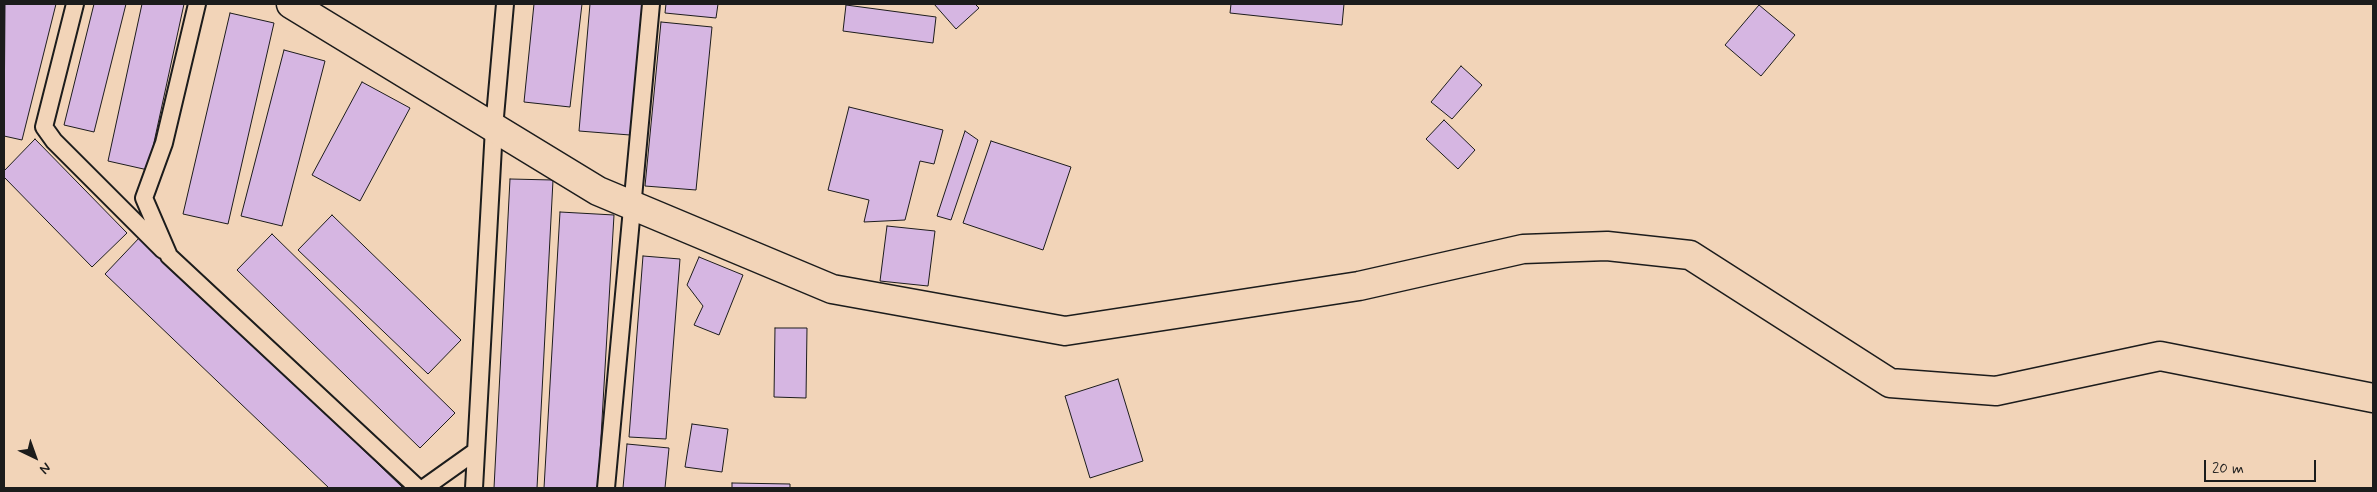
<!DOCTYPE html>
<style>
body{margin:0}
#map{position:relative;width:2377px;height:492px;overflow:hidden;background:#f2d4b8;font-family:Mynerve,sans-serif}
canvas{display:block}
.frame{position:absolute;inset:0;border:5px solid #1c1c1c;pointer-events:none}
.north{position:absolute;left:10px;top:432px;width:50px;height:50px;-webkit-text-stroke:4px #f2d4b8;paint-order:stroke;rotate:138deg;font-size:14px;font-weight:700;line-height:20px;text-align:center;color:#1c1c1c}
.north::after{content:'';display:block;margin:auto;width:18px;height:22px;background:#1c1c1c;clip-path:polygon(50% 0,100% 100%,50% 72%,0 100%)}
.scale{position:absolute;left:2204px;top:460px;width:112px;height:22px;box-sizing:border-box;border:2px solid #1c1c1c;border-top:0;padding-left:6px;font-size:15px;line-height:18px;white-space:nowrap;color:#1c1c1c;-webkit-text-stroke:4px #f2d4b8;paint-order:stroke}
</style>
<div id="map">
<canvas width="2377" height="492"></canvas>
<div class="frame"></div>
<div class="north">N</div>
<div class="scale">20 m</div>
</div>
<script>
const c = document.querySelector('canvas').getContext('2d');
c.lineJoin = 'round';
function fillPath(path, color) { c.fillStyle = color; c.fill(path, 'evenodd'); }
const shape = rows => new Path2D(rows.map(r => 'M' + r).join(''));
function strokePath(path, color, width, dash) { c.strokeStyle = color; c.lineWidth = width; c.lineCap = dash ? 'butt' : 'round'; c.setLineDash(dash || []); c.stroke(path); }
const building = shape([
 [5,4,56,4,22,140,4,136,5,4],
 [94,4,126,4,94,132,64,125,94,4],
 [142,4,184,4,148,170,108,161,142,4],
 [534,4,582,4,570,107,524,102,534,4],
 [590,4,643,4,630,135,579,131,590,4],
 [666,4,718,4,716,18,665,13,666,4],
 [934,4,975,4,979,8,956,29,934,4],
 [1231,4,1344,4,1342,25,1230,13,1231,4],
 [846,5,936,17,933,43,843,31,846,5],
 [1759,5,1795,35,1761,76,1725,45,1759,5],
 [230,13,274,23,228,224,183,214,230,13],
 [661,22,712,27,696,190,645,186,661,22],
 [284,50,325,61,282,226,241,216,284,50],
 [1461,66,1482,85,1452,119,1431,102,1461,66],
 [362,82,410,108,360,201,312,175,362,82],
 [849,107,943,130,934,164,920,161,905,220,864,222,869,200,828,190,849,107],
 [1444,120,1475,150,1458,169,1426,139,1444,120],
 [965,131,978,140,951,220,937,216,965,131],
 [35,139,127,233,92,267,4,177,4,171,35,139],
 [991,141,1071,167,1043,250,963,223,991,141],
 [510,179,553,180,537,488,494,488,510,179],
 [560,212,614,215,598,488,544,488,560,212],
 [332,215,461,340,428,374,298,250,332,215],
 [887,226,935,231,928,286,880,281,887,226],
 [272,234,455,413,420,448,237,270,272,234],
 [141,236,402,487,400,488,329,488,105,274,141,236],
 [643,256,680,259,666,439,629,437,643,256],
 [699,257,743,275,719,335,694,325,703,306,687,285,699,257],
 [775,328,807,328,806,398,774,397,775,328],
 [1118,379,1143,461,1090,478,1065,396,1118,379],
 [692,424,728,429,722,472,685,467,692,424],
 [627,444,669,448,665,488,623,488,627,444],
 [732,483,790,484,790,488,732,488,732,483]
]);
fillPath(building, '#d6b6e2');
strokePath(building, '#1c1c1c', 1);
const lane = shape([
 [75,4,44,127,54,141,163,250],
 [197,4,164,143,144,198,169,256,418,488],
 [424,488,476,451],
 [474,488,494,128,505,4],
 [606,488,651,4]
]);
const street = shape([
 [291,4,598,191,832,289,1065,331,1359,286,1523,249,1607,246,1690,255,1890,383,1996,391,2160,356,2373,398]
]);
strokePath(lane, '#1c1c1c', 20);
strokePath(street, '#1c1c1c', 31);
strokePath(lane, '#f2d4b8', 16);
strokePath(street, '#f2d4b8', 28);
</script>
